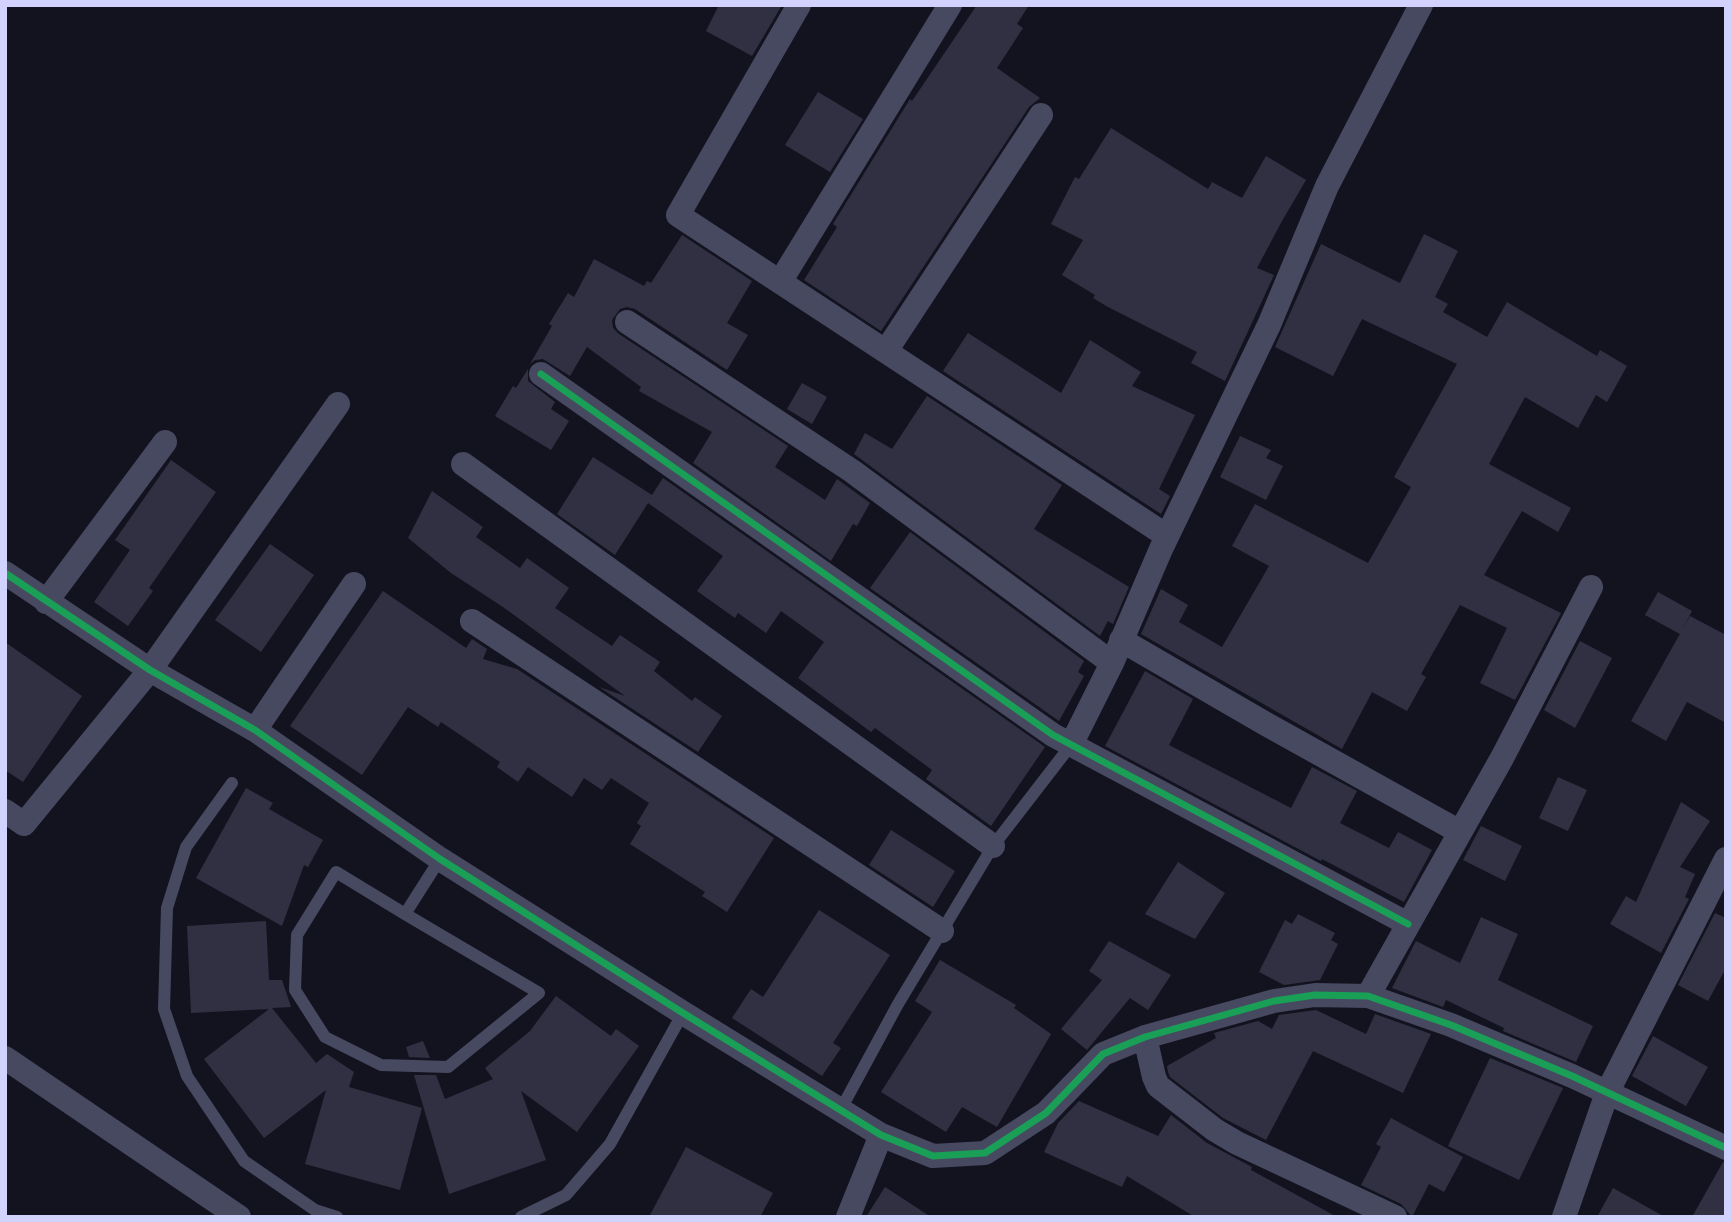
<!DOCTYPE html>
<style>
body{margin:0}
#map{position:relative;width:1731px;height:1222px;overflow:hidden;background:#131320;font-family:Arial,sans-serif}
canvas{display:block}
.frame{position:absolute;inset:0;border:7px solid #d2d2ff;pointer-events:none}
</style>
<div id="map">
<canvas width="1731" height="1222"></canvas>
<div class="frame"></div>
</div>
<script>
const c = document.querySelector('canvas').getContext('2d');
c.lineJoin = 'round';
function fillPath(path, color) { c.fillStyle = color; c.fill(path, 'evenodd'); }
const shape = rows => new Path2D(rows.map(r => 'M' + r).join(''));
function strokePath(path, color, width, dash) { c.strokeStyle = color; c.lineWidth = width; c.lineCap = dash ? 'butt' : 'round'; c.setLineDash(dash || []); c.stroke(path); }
fillPath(shape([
 [719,5,782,5,752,56,706,31],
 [977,5,1029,5,1017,24,1023,28,997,68,1040,98,1029,107,881,331,804,280,837,227,833,224,910,99,912,101],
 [818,92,863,119,830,172,785,145],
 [1111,128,1208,189,1212,182,1242,198,1266,156,1306,180,1282,221,1257,268,1274,275,1225,381,1191,363,1197,352,1108,307,1093,298,1095,295,1062,275,1083,240,1051,224,1075,177,1079,179],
 [1424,234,1458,251,1435,297,1448,304,1443,312,1487,337,1507,302,1597,356,1600,350,1627,366,1607,402,1596,395,1578,428,1525,397,1489,464,1571,508,1558,532,1522,511,1484,575,1561,613,1515,700,1480,683,1507,628,1460,605,1421,674,1426,677,1407,711,1372,692,1342,749,1141,634,1161,589,1188,605,1179,622,1222,647,1269,566,1232,546,1255,504,1368,563,1411,487,1394,477,1457,364,1362,319,1333,376,1275,347,1321,244,1400,283],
 [682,235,752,281,727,323,748,335,727,370,635,309,627,307,620,309,612,320,613,328,619,334,788,446,775,467,825,500,837,479,870,503,857,526,853,524,831,561,693,463,712,432,639,391,641,387,587,347,570,376,543,359,535,360,530,364,552,326,549,324,568,293,574,297,594,259,644,286,647,281,651,283],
 [968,333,1061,393,1090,340,1141,372,1132,386,1195,415,1159,489,1170,496,1161,514,943,371],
 [528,369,528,381,555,402,551,409,569,421,551,450,495,416,513,386,516,388],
 [802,383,827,397,812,424,787,409],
 [927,396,1062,485,1034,529,1129,587,1113,624,1108,621,1100,636,854,454,865,433,892,449],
 [1240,436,1271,450,1266,458,1283,466,1266,500,1220,477],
 [593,457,652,495,663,478,1045,747,991,826,926,779,932,770,875,728,871,732,798,678,824,642,781,611,766,633,738,613,735,618,697,591,723,556,648,503,615,555,557,514],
 [171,460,216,492,149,588,153,591,128,626,94,602,130,550,115,540],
 [432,491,483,527,476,537,520,568,527,558,569,588,555,608,612,646,620,635,660,662,654,671,692,701,695,697,722,716,698,752,599,687,625,696,503,607,451,573,408,538],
 [910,532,1084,661,1078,672,1084,676,1059,721,870,588],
 [270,544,314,575,261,652,215,620],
 [383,591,466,648,472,639,487,649,483,659,517,669,774,838,727,912,702,896,705,892,630,844,641,826,637,823,649,803,611,778,602,790,584,778,572,797,528,767,518,782,497,767,500,762,441,722,438,727,408,707,362,775,290,726],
 [1658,592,1692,611,1680,634,1645,615],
 [1690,616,1726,635,1726,723,1687,702,1666,741,1631,721],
 [1580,641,1612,658,1575,728,1544,710],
 [5,642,82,696,23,782,5,770],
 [1145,671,1193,699,1169,745,1291,808,1312,767,1357,791,1340,823,1389,848,1398,832,1432,850,1404,902,1322,859,1321,861,1105,746],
 [1558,777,1587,790,1568,831,1539,818],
 [246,788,273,803,269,809,323,840,308,867,304,865,282,926,196,878],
 [1681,802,1710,821,1680,867,1695,874,1685,897,1689,899,1661,953,1610,924,1626,896,1636,902],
 [1481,826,1522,846,1505,881,1463,860],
 [891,830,955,871,933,907,869,865],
 [1178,862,1225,893,1195,939,1145,914],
 [819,910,890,955,833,1043,841,1048,822,1076,732,1018,751,989,763,997],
 [1715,913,1726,918,1726,968,1708,1001,1678,985],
 [1298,914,1335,933,1331,940,1338,944,1320,980,1284,985,1259,972,1285,920,1292,924],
 [1481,917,1518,934,1498,980,1593,1026,1576,1062,1503,1031,1504,1028,1446,1000,1443,1007,1392,988,1416,941,1460,963],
 [266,921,269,980,282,980,291,1007,272,1008,316,1063,327,1054,354,1072,349,1087,422,1108,400,1190,305,1164,326,1090,264,1138,204,1059,269,1009,191,1013,187,926],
 [1109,941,1171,975,1148,1010,1130,998,1087,1050,1061,1029,1102,980,1089,971],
 [940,960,1016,1005,1014,1008,1051,1034,997,1127,962,1107,946,1132,881,1092,932,1012,915,1001],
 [556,996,611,1036,616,1029,639,1046,577,1132,521,1091,546,1160,449,1194,414,1075,436,1075,445,1099,493,1079,485,1068,530,1031],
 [1316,1010,1366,1034,1375,1014,1431,1034,1403,1093,1313,1051,1266,1140,1223,1118,1170,1077,1168,1072,1167,1066,1216,1038,1214,1033,1258,1021,1272,1029,1279,1015],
 [1653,1036,1708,1067,1686,1106,1632,1076],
 [423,1041,430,1058,409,1057,406,1047],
 [1490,1058,1563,1088,1519,1180,1448,1146],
 [1079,1101,1158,1136,1171,1115,1207,1143,1252,1167,1251,1170,1337,1217,1195,1217,1127,1176,1122,1187,1044,1152,1058,1123],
 [1391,1118,1463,1157,1444,1192,1429,1184,1412,1217,1401,1204,1361,1185,1381,1147,1376,1144],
 [686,1147,773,1193,760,1217,649,1217],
 [1723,1162,1726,1163,1726,1217,1692,1217],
 [885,1187,931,1217,866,1217],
 [1613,1188,1665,1217,1597,1217]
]), '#313043');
strokePath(shape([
 [232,783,186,847,167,908,164,1009,187,1076,244,1161,315,1210,337,1217],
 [336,872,405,914,539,993,448,1067,381,1065,325,1037,295,990,297,935,336,872],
 [405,914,440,859],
 [841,1109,898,1004,993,846,1071,745],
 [521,1217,566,1195,610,1144,683,1013]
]), '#474961', 12);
strokePath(shape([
 [799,5,678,215,1167,536],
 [780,282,950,5],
 [627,322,852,471,1112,663],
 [886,351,1041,115],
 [541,374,1053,735,1408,924],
 [463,464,993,846],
 [5,573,150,670,255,730,440,859,683,1013,881,1135,933,1156,985,1153,1046,1113,1103,1054,1145,1037,1274,1001,1315,995,1368,996,1451,1025,1572,1076,1726,1148],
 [46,602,165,442],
 [472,621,942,931],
 [1121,640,1266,724,1460,832],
 [255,730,354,584],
 [1071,745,1112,663,1161,549,1269,325,1327,186,1421,5],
 [5,811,24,824,150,670,338,404],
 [1368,996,1502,758,1591,587],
 [1145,1037,1154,1077,1158,1086,1215,1130,1237,1143,1395,1217],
 [5,1058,239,1217],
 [848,1217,881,1135],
 [1564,1217,1607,1093,1726,859]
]), '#474961', 24);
strokePath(shape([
 [541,374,1053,735,1408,924],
 [5,573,150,670,255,730,440,859,683,1013,881,1135,933,1156,985,1153,1046,1113,1103,1054,1145,1037,1274,1001,1315,995,1368,996,1451,1025,1572,1076,1726,1148]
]), '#1a9f57', 7);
</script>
